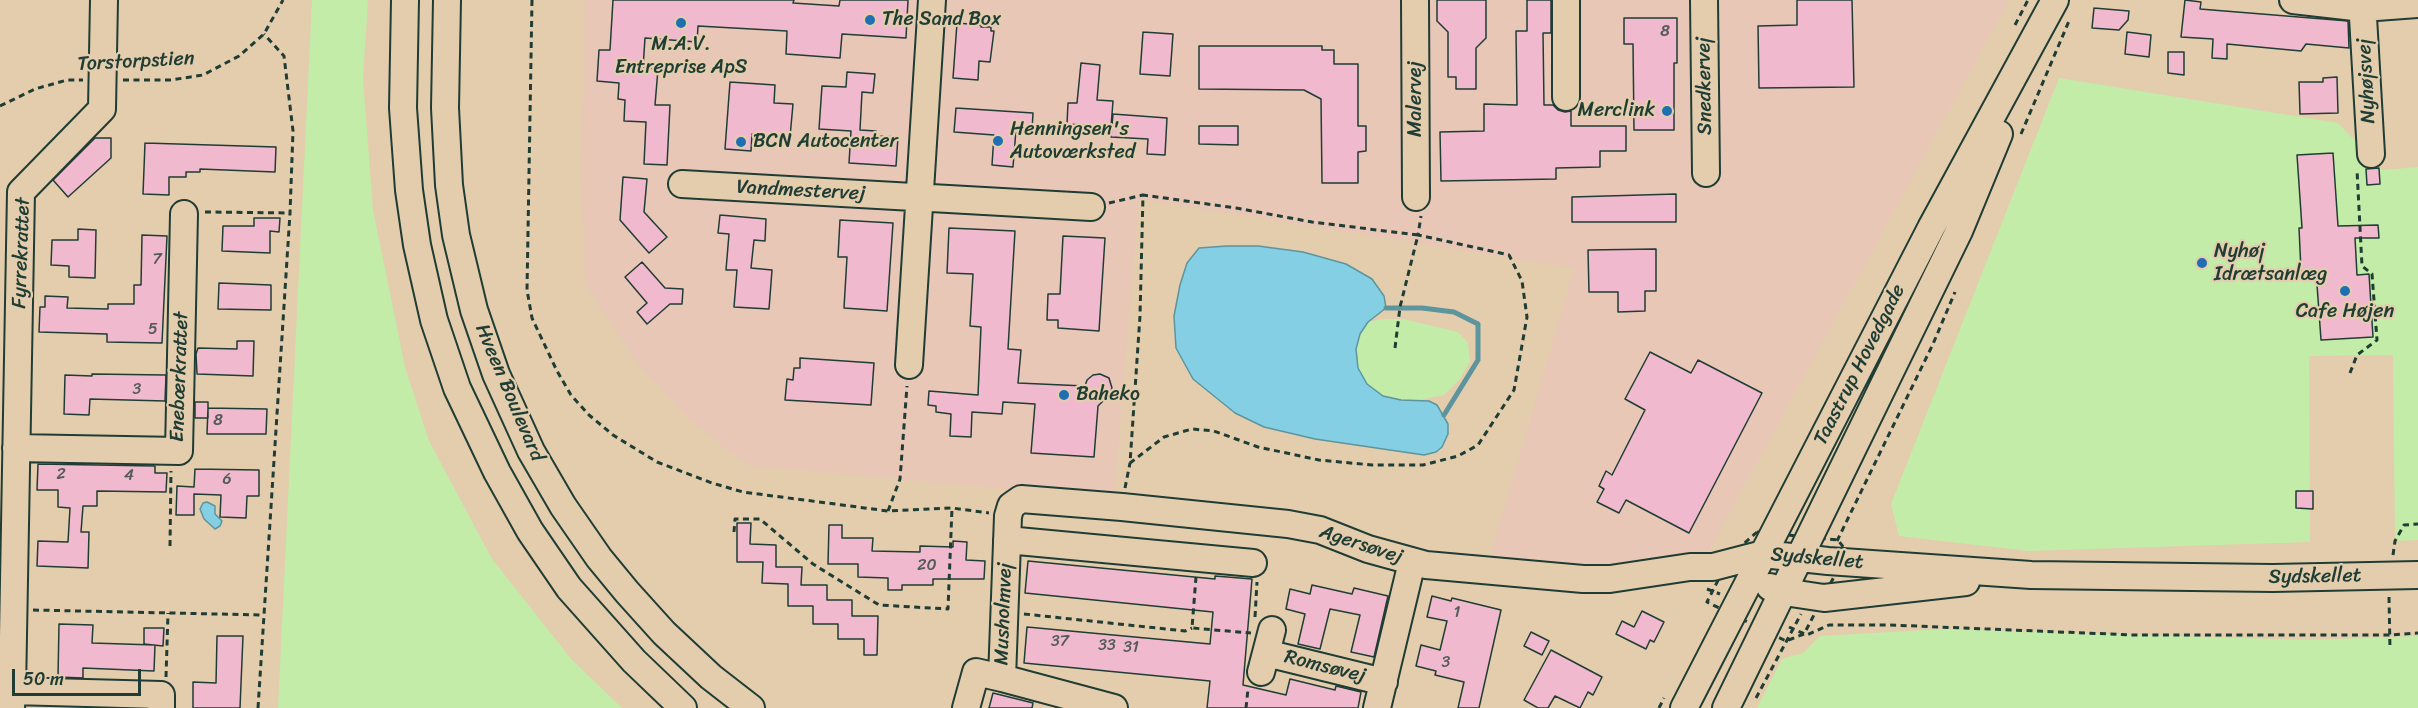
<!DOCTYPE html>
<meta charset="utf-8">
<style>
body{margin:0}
#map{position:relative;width:2418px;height:708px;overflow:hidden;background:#e4cdad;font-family:Sriracha,sans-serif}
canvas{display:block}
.scale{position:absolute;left:12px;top:669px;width:129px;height:27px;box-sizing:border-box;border:3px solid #1f3d34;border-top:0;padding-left:8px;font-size:18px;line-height:21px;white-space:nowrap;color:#1f3d34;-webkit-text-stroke:4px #e4cdad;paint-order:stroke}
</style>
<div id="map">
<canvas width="2418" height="708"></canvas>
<div class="scale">50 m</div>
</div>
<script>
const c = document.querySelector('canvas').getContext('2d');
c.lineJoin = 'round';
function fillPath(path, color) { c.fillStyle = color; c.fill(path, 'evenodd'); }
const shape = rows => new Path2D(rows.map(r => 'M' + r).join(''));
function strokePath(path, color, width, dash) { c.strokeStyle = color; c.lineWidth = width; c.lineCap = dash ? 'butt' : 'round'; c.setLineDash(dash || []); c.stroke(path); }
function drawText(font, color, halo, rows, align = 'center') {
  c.font = font + ' Sriracha,sans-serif'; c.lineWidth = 4.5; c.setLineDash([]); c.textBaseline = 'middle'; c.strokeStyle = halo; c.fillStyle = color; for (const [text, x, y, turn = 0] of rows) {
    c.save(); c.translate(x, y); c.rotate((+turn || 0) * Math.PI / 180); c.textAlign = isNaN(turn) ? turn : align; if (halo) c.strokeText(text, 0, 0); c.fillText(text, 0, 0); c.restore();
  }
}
fillPath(shape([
 [585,0,2009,0,1708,552,1592,567,1490,557,1574,268,1139,199,1114,499,747,465,689,419,637,363,585,284,581,171]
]), '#e8c7b7');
fillPath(shape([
 [312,0,368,0,363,78,373,210,405,367,429,441,492,559,572,660,622,708,278,708],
 [2059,78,2338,123,2383,170,2418,167,2418,540,2395,541,2393,355,2309,356,2310,542,2028,551,1899,536,1891,504],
 [1383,319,1403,319,1458,332,1468,343,1470,361,1460,379,1444,395,1419,400,1401,400,1383,396,1367,384,1358,368,1356,349,1360,334,1368,322],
 [1945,629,2307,640,2418,636,2418,708,1757,708,1782,659,1803,653,1820,636]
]), '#c2eca8');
const water = shape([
 [1227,246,1258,246,1303,252,1346,264,1372,279,1384,296,1386,308,1368,322,1360,334,1356,349,1358,368,1367,384,1383,396,1401,400,1429,401,1437,405,1448,424,1448,434,1442,447,1436,452,1424,455,1315,439,1264,427,1235,413,1193,379,1176,348,1174,316,1180,285,1187,263,1199,248,1227,246],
 [207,502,215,506,215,514,222,521,220,526,215,529,204,519,200,509,203,503,207,502]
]);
fillPath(water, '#84cfe3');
strokePath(water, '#5c959d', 1.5);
strokePath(shape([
 [1386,308,1422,308,1454,312,1478,324,1478,360,1444,415]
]), '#5c959d', 5);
const building = shape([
 [613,0,794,0,793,3,839,6,840,0,908,0,906,38,842,34,840,58,786,54,787,31,698,26,697,42,645,38,643,68,658,69,655,105,670,105,667,165,644,164,646,122,624,121,625,100,618,99,619,83,597,81,599,50,610,50,613,0],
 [1437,0,1486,0,1486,38,1476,48,1476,89,1456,89,1456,77,1448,77,1448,32,1437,21,1437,0],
 [1527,0,1551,0,1551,33,1543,33,1544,105,1553,105,1558,110,1565,112,1571,111,1571,126,1626,126,1626,151,1600,151,1600,167,1556,168,1556,179,1441,181,1440,132,1484,131,1484,104,1517,105,1516,31,1527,31,1527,0],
 [1797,0,1852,0,1854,87,1759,88,1758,26,1797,25,1797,0],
 [2185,0,2201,2,2200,9,2348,21,2349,48,2306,44,2301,51,2227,44,2227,59,2212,58,2213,39,2181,37,2185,0],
 [2094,8,2129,11,2128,20,2119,30,2092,28,2094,8],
 [1624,18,1677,18,1677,63,1674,63,1674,130,1634,130,1633,44,1624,44,1624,18],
 [957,23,981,25,981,27,991,27,991,31,994,31,990,62,979,61,978,80,953,78,957,23],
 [1143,32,1173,34,1170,76,1140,74,1143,32],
 [2127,32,2151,35,2149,57,2125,54,2127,32],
 [1199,46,1322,46,1322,50,1334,50,1334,64,1358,64,1358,126,1366,126,1366,151,1358,152,1358,183,1322,183,1321,99,1304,90,1199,89,1199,46],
 [2168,52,2184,52,2184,75,2168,73,2168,52],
 [1081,63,1100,65,1097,100,1113,101,1111,127,1067,124,1068,103,1077,103,1081,63],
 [847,72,875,74,873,93,862,92,860,130,876,131,876,136,898,137,896,166,849,163,851,131,819,129,822,86,846,87,847,72],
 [2337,77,2338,113,2300,114,2299,82,2323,82,2323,78,2337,77],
 [730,82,775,85,774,103,793,104,790,137,752,134,751,151,725,149,730,82],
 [956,108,1033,113,1032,131,1016,130,1013,167,992,165,994,135,954,132,956,108],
 [1113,114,1167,118,1165,155,1147,154,1148,139,1111,137,1113,114],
 [1199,126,1238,126,1238,145,1199,144,1199,126],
 [95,138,111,138,111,158,68,197,53,180,95,138],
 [145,143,276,147,275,172,200,169,200,172,186,172,186,177,169,177,169,195,143,194,145,143],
 [2333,153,2338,226,2378,225,2379,238,2355,238,2357,275,2369,274,2373,337,2321,340,2316,271,2301,271,2299,228,2302,228,2297,155,2333,153],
 [2379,168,2380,184,2367,185,2366,169,2379,168],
 [623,177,647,179,644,212,667,237,649,253,620,220,623,177],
 [1676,194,1676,222,1572,222,1572,197,1676,194],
 [720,215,766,219,765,241,754,240,751,268,772,270,769,309,734,307,737,270,726,270,729,234,718,233,720,215],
 [254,218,280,218,279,232,270,231,270,253,222,251,223,226,254,226,254,218],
 [840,220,893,223,887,311,844,308,847,257,838,257,840,220],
 [949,228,1015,231,1008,349,1021,350,1018,383,1085,386,1087,380,1093,375,1100,374,1109,378,1112,388,1110,394,1098,406,1094,457,1031,453,1035,404,1003,402,1002,414,972,412,971,437,950,436,951,414,936,412,936,406,928,405,929,391,978,395,981,327,970,326,973,274,947,273,949,228],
 [78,229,96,230,95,278,69,277,69,266,51,265,52,240,78,240,78,229],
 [142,235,167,236,162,343,107,342,107,334,39,332,40,307,45,307,45,296,68,297,67,308,108,309,108,304,134,304,134,285,141,285,142,235],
 [1063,236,1105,238,1099,331,1058,328,1058,320,1047,320,1048,294,1060,294,1063,236],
 [1656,249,1656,291,1645,291,1645,311,1618,312,1618,292,1589,292,1588,250,1656,249],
 [642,262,665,288,683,289,682,304,670,304,647,324,637,312,647,303,625,277,642,262],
 [219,283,271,285,271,310,218,309,219,283],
 [237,341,254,341,253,376,197,374,196,354,198,348,237,349,237,341],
 [1650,352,1691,373,1698,360,1762,393,1689,533,1626,500,1619,513,1597,502,1604,489,1599,486,1606,471,1612,475,1645,410,1625,399,1650,352],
 [800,358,874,363,871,405,785,400,787,379,793,380,794,368,800,368,800,358],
 [92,374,166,375,165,401,90,399,89,415,64,414,65,375,92,376,92,374],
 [195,402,208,402,208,418,195,418,195,402],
 [208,408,267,409,266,434,207,434,208,408],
 [38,464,155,466,155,473,167,473,166,492,97,491,97,506,83,506,81,532,89,532,88,568,37,566,38,541,68,542,70,508,58,507,58,490,37,490,38,464],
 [195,469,259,470,259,496,247,496,246,518,220,517,221,495,194,494,194,515,176,515,177,486,194,487,195,469],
 [2296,491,2313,491,2313,509,2296,508,2296,491],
 [737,523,751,523,750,544,776,545,776,567,802,567,801,585,827,585,827,600,852,600,852,616,878,616,877,655,864,655,864,639,838,639,838,624,813,624,813,606,788,606,788,584,762,583,763,562,737,562,737,523],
 [829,525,842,525,842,538,873,538,872,551,920,552,920,546,953,547,953,541,967,542,966,560,985,561,984,579,933,579,933,585,902,585,902,590,888,590,888,578,858,577,858,564,828,564,829,525],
 [1028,561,1215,579,1215,576,1252,579,1243,685,1286,695,1290,679,1335,690,1336,686,1361,692,1358,708,1207,708,1210,681,1024,663,1027,627,1210,644,1213,612,1025,593,1028,561],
 [1312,585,1352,594,1354,588,1388,596,1374,657,1351,652,1360,615,1330,609,1320,649,1298,644,1305,614,1286,609,1290,589,1310,594,1312,585],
 [1432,596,1451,601,1452,598,1501,610,1479,708,1458,708,1464,682,1435,675,1436,671,1416,666,1421,645,1440,650,1447,621,1427,617,1432,596],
 [1642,611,1664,622,1654,642,1650,640,1646,649,1616,634,1622,621,1634,627,1642,611],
 [59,624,93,625,92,643,155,645,154,671,83,668,83,678,58,677,59,624],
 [144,628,164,628,163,646,144,644,144,628],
 [1531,632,1549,641,1542,655,1524,646,1531,632],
 [217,636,243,636,240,708,193,708,193,682,216,683,217,636],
 [1551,650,1602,677,1593,695,1588,692,1580,708,1555,696,1548,708,1538,708,1524,700,1551,650],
 [993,693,1033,703,1032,708,989,708,993,693]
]);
fillPath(building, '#f1b9ce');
strokePath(building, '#1f3d34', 1.5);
const minor = shape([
 [405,0,403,108,409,190,417,245,434,320,457,388,497,472,530,531,569,588,634,661,683,708],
 [447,0,445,108,449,185,456,235,474,310,496,374,531,451,563,506,599,558,627,592,664,633,711,677,751,708],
 [1415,0,1416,197],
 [1566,0,1566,97],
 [1704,0,1706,173],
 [2293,0,2363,8,2418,4],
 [2362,0,2371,154],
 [682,184,1091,207],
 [909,365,932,0],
 [16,448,179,451,184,214],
 [1007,540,1253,563],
 [1770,587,1784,592,1824,598,1966,582],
 [1266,653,1384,682],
 [1261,672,1272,630],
 [12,691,21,192,102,109,104,0],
 [11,708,12,691,161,695,161,708],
 [966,708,976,672,1002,678],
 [1114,708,1002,678,1008,516,1011,506,1021,499,1122,507,1288,524,1320,530,1368,549,1426,565,1583,579,1610,579,1690,567,1713,567,1763,554,1828,561,2031,575,2273,578,2418,575],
 [1377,708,1412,562],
 [1684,708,1931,228,2055,0],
 [1726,708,1959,231,1999,134]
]);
strokePath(minor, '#1f3d34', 30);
strokePath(shape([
 [532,0,527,290,532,318,557,371,571,395,589,415,613,435,657,462,712,483,743,492,888,511,952,508,989,513],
 [2015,25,2028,0],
 [123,80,171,80,203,75,239,56,264,34,283,0],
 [0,106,35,89,67,80,83,80],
 [2021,134,2069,21],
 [1109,203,1143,195],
 [205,212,290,213],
 [1395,348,1400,307,1418,235,1312,222,1236,208,1143,195,1140,316,1130,463,1164,437,1192,429,1214,431,1258,447,1319,460,1372,465,1423,465,1458,456,1478,445,1514,390,1527,317,1522,281,1509,255,1418,235,1421,216],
 [2350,373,2357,355,2377,340,2372,274,2362,266,2357,170],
 [1125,488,1130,463],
 [888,511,900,479,907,386],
 [734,532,735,519,760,519,813,564,879,605,948,609,952,508],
 [1757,532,1838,540,1847,552,1804,634,1786,641,1707,602,1731,555,1757,532],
 [1837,541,1933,344,1955,292],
 [170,546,171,471],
 [2393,555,2395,541,2404,525,2418,524],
 [1196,577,1192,628,1251,633],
 [1707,589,1720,594],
 [2389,597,2390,649],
 [33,610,263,615],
 [1024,614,1185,631,1192,628],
 [1255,617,1257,582],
 [1789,627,1807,635,1829,625,1890,625,2134,635,2389,635,2418,633],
 [166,677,168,613],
 [1756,698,1801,614],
 [258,708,290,213,293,131,284,56,264,34],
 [1246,708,1248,689],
 [1659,708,1664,698]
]), '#1f3d34', 3, [6, 4.5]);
strokePath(minor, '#e4cdad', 26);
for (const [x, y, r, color] of [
 [870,20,6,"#1f6fb2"],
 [681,23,6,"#1f6fb2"],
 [1667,111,6,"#1f6fb2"],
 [998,141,6,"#1f6fb2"],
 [741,142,6,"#1f6fb2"],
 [2202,263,6,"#1f6fb2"],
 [2345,291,6,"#1f6fb2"],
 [1064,395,6,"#1f6fb2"]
]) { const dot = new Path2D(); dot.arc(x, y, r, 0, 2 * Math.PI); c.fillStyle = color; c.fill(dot); strokePath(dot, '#e4cdad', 2); }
drawText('16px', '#545c5a', null, [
 ["8",1665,32],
 ["7",157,260],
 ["5",153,330],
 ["3",137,390],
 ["8",218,421],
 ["2",61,475],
 ["4",129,476],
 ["6",227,480],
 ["20",927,566],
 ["1",1457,613],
 ["37",1060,642],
 ["33",1107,646],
 ["31",1131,648],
 ["3",1446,663]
]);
drawText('20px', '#1f3d34', '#e4cdad', [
 ["The Sand Box",882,20],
 ["M.A.V.",681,45,"center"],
 ["Entreprise ApS",681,68,"center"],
 ["Merclink",1655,111,"right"],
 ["Henningsen's",1010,130],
 ["Autoværksted",1010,153],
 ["BCN Autocenter",753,142],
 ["Nyhøj",2214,252],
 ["Idrætsanlæg",2214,275],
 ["Cafe Højen",2345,312,"center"],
 ["Baheko",1076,395]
], 'left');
drawText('20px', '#1f3d34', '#e4cdad', [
 ["Torstorpstien",136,62,-3],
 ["Nyhøjsvej",2367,81,-93],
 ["Snedkervej",1705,86,-91],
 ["Malervej",1416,99,-90],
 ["Vandmestervej",801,191,3],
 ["Fyrrekrattet",22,253,-88],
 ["Taastrup Hovedgade",1860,365,-63],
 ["Enebærkrattet",180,377,-88],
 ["Hveen Boulevard",509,393,67],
 ["Agersøvej",1361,545,18],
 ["Sydskellet",1817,559,5],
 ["Sydskellet",2315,577,-1],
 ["Musholmvej",1004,614,-88],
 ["Romsøvej",1325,667,14]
]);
</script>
